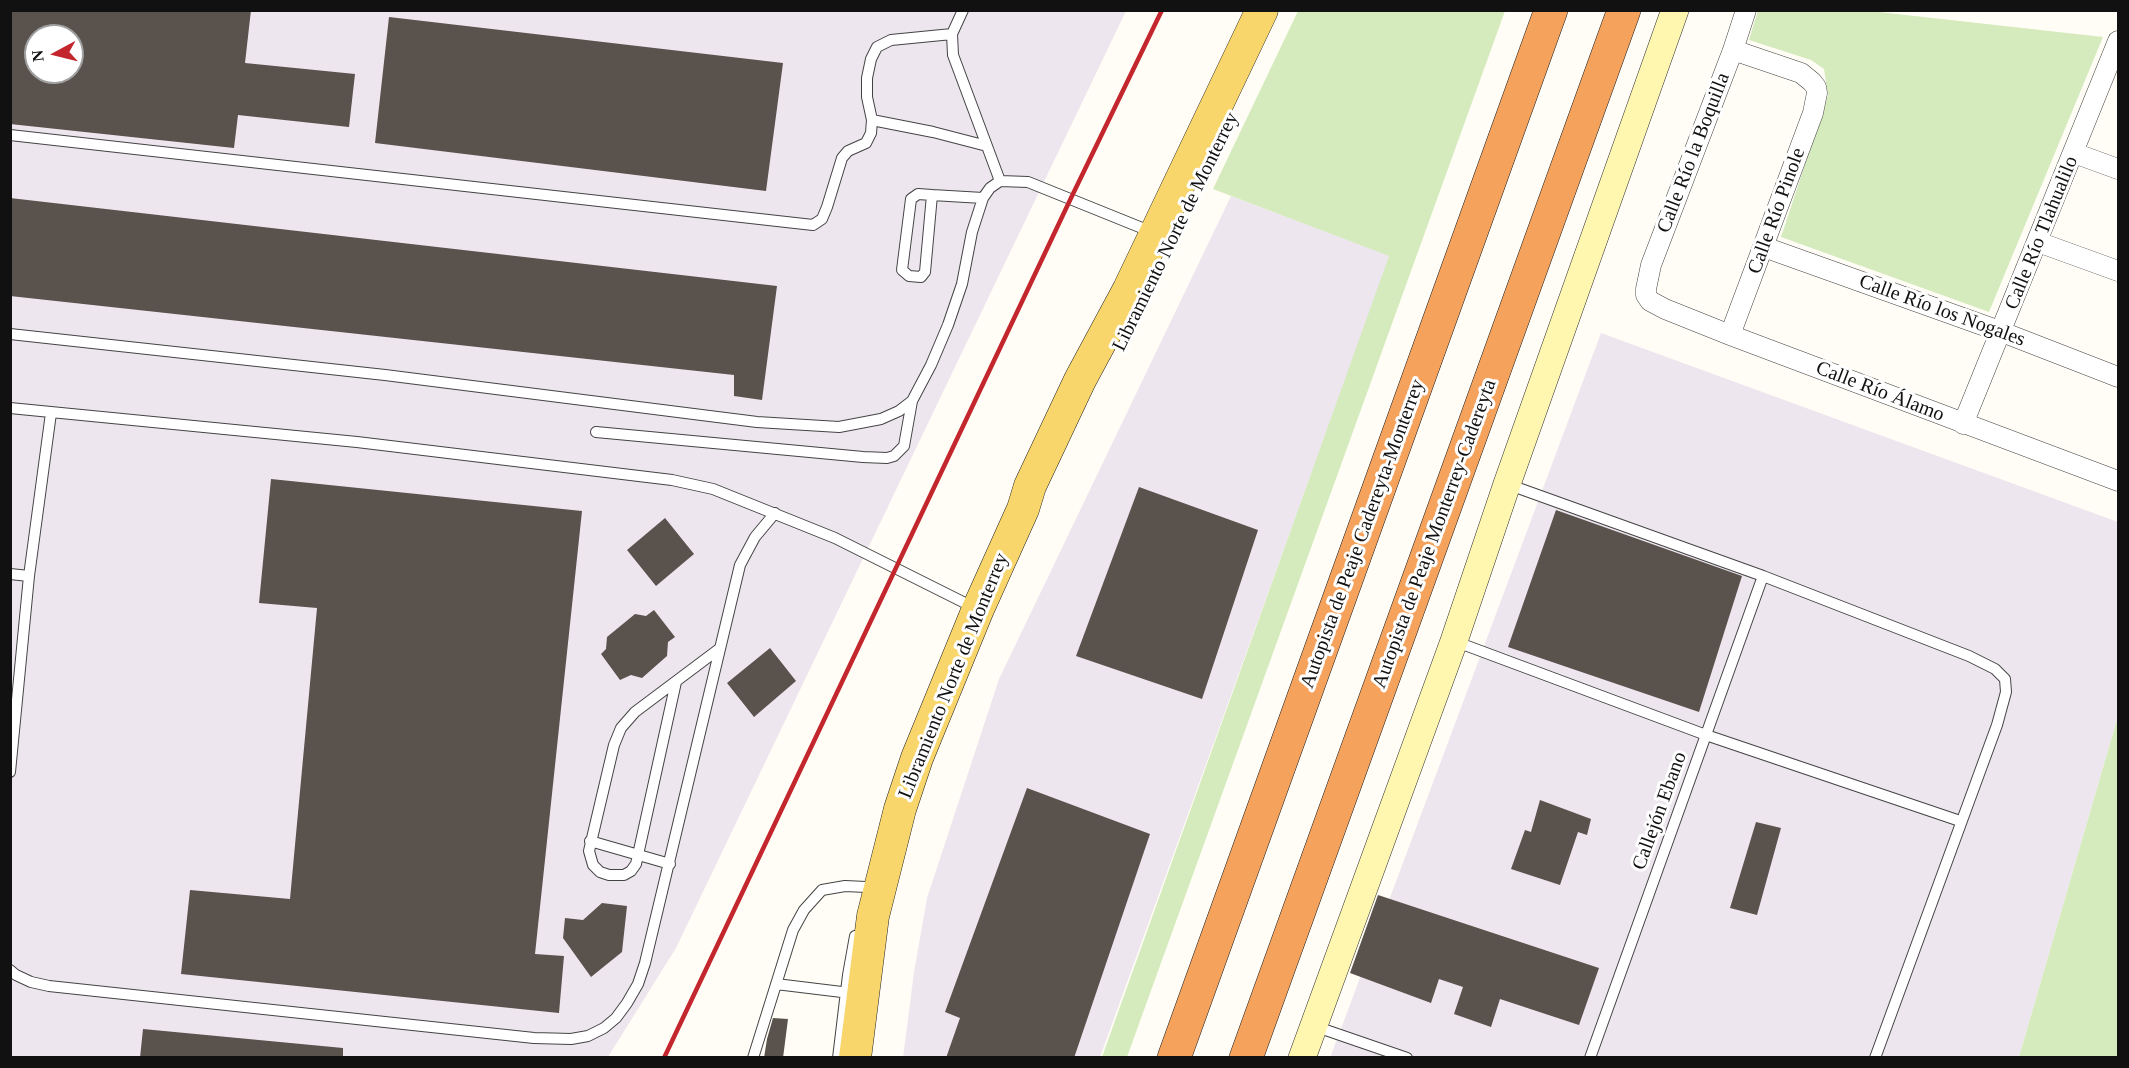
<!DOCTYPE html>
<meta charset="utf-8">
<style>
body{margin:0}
#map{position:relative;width:2129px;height:1068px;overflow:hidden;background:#fffdf5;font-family:Georgia,serif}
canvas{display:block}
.frame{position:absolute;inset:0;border:12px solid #111;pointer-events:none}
.north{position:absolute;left:24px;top:24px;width:60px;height:60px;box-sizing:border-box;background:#fff;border:2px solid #a0a0a0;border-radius:50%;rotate:263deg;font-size:16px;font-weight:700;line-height:24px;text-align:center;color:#111}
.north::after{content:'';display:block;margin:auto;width:21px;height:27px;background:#c4262e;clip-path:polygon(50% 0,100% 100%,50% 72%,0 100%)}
</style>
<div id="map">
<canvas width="2129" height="1068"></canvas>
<div class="frame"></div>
<div class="north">N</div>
</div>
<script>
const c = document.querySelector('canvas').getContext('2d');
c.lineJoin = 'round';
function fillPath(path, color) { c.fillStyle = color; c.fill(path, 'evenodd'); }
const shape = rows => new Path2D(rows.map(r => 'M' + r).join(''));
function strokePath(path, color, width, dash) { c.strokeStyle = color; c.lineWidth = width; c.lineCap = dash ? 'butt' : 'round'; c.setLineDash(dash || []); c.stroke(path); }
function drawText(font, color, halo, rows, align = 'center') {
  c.font = font + ' Georgia,serif'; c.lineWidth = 6; c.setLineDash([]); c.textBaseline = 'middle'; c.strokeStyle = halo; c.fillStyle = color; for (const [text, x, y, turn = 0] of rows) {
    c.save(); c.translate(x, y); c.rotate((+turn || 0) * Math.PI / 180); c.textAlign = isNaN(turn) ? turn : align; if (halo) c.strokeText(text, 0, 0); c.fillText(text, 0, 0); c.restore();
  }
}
fillPath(shape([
 [10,11,1126,11,676,948,608,1057,11,1057],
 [36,36,72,36,72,72,36,72],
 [1231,196,1390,256,1100,1057,903,1058,914,972,927,898,999,679],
 [1601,333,2118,522,2118,716,2019,1057,1330,1058]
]), '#eee6ef');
fillPath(shape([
 [1758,10,1870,11,2103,37,1989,312,1781,237,1828,95,1824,69,1811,60,1749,40],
 [1298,11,1505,11,1127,1057,1102,1057,1389,256,1213,189],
 [2118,716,2118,1057,2019,1057]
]), '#d5ebbd');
fillPath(shape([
 [10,10,251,10,245,63,355,74,349,127,238,115,234,148,10,124],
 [36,36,72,36,72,72,36,72],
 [389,17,783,63,766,191,375,143],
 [10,198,777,286,762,400,734,396,734,375,10,296],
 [271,479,582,511,535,954,564,956,559,1013,181,974,190,890,290,899,317,608,259,603],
 [1139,487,1258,530,1202,699,1076,656],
 [1556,510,1742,576,1699,712,1508,647],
 [665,518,694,554,656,586,627,550],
 [654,610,675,637,668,642,667,656,642,678,631,675,620,680,601,654,606,649,607,637,635,614,646,616],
 [770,648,796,681,754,717,727,683],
 [1027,788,1150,834,1074,1058,946,1058,960,1018,945,1012],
 [1540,800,1591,819,1587,835,1578,832,1560,885,1511,869,1525,830,1531,832],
 [1756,822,1781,828,1757,915,1730,908],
 [1378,895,1599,968,1579,1025,1500,999,1491,1027,1454,1014,1463,987,1439,979,1431,1003,1350,973],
 [602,903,627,906,622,952,591,977,563,938,565,918,583,920],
 [773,1018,788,1019,783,1058,764,1058,767,1039],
 [143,1029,343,1048,343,1058,140,1058]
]), '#5a524d');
const lane = shape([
 [963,10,952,34,953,55,1000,181],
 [952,34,891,40,877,47,871,59,867,78,867,97,872,120,933,132,987,146],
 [10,135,813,225,822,219,827,207,842,158,848,151,866,143,871,133,872,120],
 [932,195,925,272,921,277,909,276,902,270,911,199,918,194,932,195,983,198],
 [10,334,385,375,757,422,839,427,881,419,899,411,912,401,931,365,948,325,962,284,972,232,983,198,990,188,1000,181,1028,182,1152,232],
 [10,408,357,442,672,480,713,489,835,538,975,608],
 [596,432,863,457,887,458,894,456,904,446,912,401],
 [1507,484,1763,576,1969,656,1995,669,2005,679,2006,692,1997,725,1875,1058],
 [10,574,29,576],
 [1454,641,1706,735,1960,821],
 [676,682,636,864,631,871,624,875,609,875,600,872,593,865,589,851,614,745,621,728,635,712,719,649],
 [10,772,29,576,51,413],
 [590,841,670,864],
 [10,970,16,975,31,982,49,986,534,1038,571,1039,588,1036,604,1028,616,1018,627,1003,638,984,645,963,740,565,755,537,775,513],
 [776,984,850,993],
 [1314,1026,1407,1058],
 [753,1058,793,930,804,910,822,890,845,886,866,887,876,890],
 [838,1058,848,975,855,936],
 [1590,1058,1763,576]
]);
const street = shape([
 [1746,10,1733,50,1651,265,1646,289,1646,295,1650,301,1665,309,1730,335,2118,481],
 [2074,153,2118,169],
 [2038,242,2118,271],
 [1764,247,2002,332,2118,377],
 [1730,335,1813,113,1817,93,1816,87,1812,82,1801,73,1733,50],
 [1963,424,2118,41]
]);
const secondary = shape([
 [1302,1058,1454,641,1507,484,1675,10]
]);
const primary = shape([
 [855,1058,873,916,900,809,917,758,978,609,1023,509,1030,486,1080,380,1129,289,1262,10]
]);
const highway = shape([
 [1174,1058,1551,10],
 [1246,1058,1624,10]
]);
strokePath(lane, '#444', 12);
strokePath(street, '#444', 21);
strokePath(secondary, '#333', 28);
strokePath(primary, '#222', 33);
strokePath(highway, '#222', 34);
strokePath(lane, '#fff', 10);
strokePath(street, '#fff', 20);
strokePath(secondary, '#fff6b0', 27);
strokePath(primary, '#f9d66b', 32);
strokePath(highway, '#f5a25d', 33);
strokePath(shape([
 [664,1058,1071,198,1162,10]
]), '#c4262e', 4.5);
drawText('20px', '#111', '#fff', [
 ["Calle Río la Boquilla",1694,153,-69],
 ["Calle Río Pinole",1777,211,-70],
 ["Libramiento Norte de Monterrey",1176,232,-64],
 ["Calle Río Tlahualilo",2042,233,-68],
 ["Calle Río los Nogales",1942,311,20],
 ["Calle Río Álamo",1880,392,21],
 ["Autopista de Peaje Cadereyta-Monterrey",1363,534,-70],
 ["Autopista de Peaje Monterrey-Cadereyta",1435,534,-70],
 ["Libramiento Norte de Monterrey",954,676,-68],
 ["Callejón Ebano",1660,811,-70]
]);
</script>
